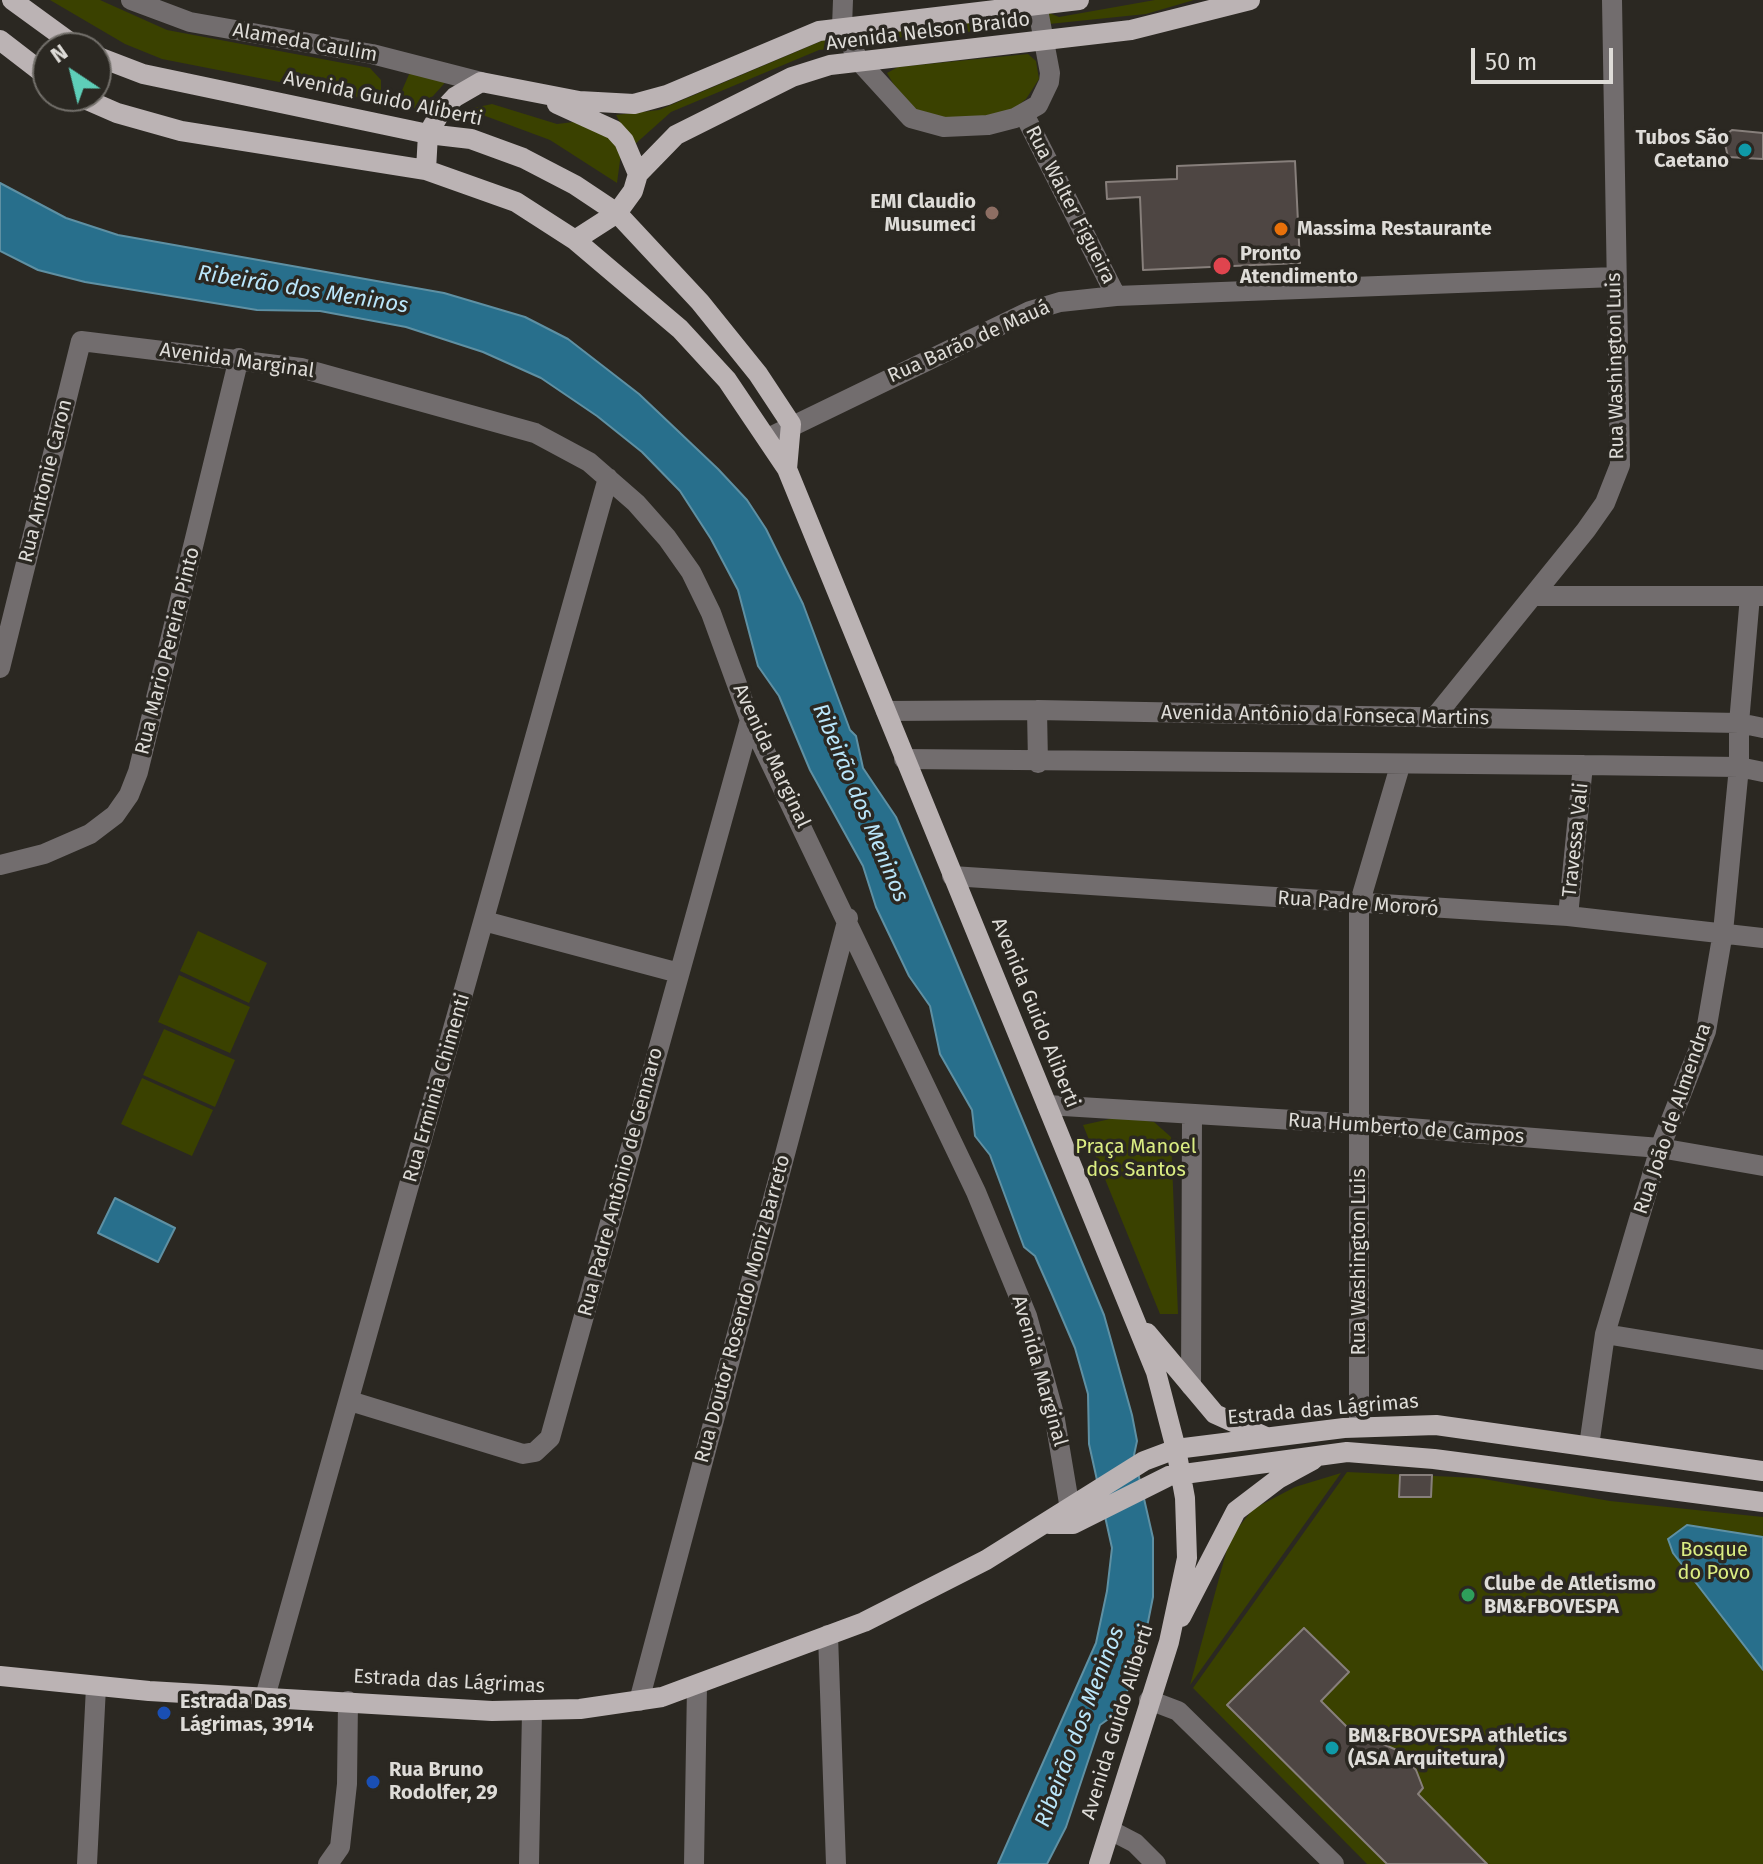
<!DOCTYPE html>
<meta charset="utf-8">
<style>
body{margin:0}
#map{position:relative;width:1763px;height:1864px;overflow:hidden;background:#2b2822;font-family:"Fira Sans",sans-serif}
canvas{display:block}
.north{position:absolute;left:32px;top:32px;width:80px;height:80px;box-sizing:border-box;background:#2b2822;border:2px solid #73706b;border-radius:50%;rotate:325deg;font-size:22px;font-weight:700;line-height:32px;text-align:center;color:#dedcd8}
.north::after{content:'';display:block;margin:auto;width:28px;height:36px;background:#5eceb8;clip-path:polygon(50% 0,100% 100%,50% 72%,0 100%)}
.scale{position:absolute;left:1471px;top:48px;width:142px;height:36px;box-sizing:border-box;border:4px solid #dedcd8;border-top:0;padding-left:10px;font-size:24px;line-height:28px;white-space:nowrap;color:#dedcd8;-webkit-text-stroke:6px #2b2822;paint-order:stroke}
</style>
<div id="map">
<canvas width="1763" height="1864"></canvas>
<div class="north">N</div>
<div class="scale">50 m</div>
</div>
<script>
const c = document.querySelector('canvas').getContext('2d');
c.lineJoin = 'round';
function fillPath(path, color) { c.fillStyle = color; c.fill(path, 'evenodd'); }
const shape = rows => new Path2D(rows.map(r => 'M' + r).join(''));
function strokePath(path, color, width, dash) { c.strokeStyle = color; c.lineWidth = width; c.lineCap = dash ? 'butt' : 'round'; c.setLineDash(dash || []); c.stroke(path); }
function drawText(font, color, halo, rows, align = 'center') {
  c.font = font + ' "Fira Sans",sans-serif'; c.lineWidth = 7; c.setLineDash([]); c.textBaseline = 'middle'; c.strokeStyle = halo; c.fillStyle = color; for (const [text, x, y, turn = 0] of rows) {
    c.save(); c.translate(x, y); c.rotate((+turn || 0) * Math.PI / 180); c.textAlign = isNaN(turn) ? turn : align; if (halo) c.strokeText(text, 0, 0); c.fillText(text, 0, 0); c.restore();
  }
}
fillPath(shape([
 [50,0,100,0,167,30,370,68,381,80,381,89,376,101,162,59,125,44],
 [1155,0,1194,0,1146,14,1049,24,1049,13,1059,17],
 [1007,19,1016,19,1014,28,883,39,877,45,874,36,877,31],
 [831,37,843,38,843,48,819,50,671,112,633,146,616,115,659,110],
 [1028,54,1036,61,1039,79,1026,99,1009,113,935,124,909,111,887,73,898,67],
 [410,72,451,76,425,105,416,109,397,102],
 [492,104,557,124,582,121,606,131,621,153,617,183,550,140,480,114,473,108],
 [198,931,267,963,249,1003,180,971],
 [179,975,250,1007,230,1053,158,1022],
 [164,1029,235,1060,215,1107,143,1075],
 [142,1078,213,1110,192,1156,121,1124],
 [1119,1117,1154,1122,1171,1137,1178,1314,1160,1314,1083,1125],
 [1347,1472,1478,1478,1610,1501,1763,1517,1763,1864,1367,1864,1193,1688],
 [1341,1473,1190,1685,1230,1538,1253,1509,1295,1487]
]), '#3a4100');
const water = shape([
 [0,183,66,218,118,235,444,293,525,317,568,339,639,394,718,469,747,500,766,529,803,604,850,730,856,736,863,768,896,817,1104,1315,1132,1415,1137,1441,1134,1455,1153,1538,1153,1597,1145,1637,1121,1710,1100,1725,1066,1827,1047,1864,998,1864,1096,1643,1107,1591,1112,1548,1089,1444,1088,1394,1075,1348,1051,1292,1035,1256,1024,1247,990,1155,975,1136,972,1110,940,1054,930,1006,909,976,876,907,863,866,810,770,779,696,758,666,738,590,711,539,680,491,642,452,597,416,541,378,483,352,406,327,320,311,257,310,85,282,38,270,0,251,0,183],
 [115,1198,175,1228,158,1262,98,1233,115,1198],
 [1687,1525,1763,1537,1763,1670,1673,1553,1668,1539,1687,1525]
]);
fillPath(water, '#286f8c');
strokePath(water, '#5f90a3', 2);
const building = shape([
 [1732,130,1763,133,1763,159,1728,157,1725,144,1728,133,1732,130],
 [1295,161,1300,263,1143,270,1140,197,1107,199,1106,182,1177,179,1177,166,1295,161],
 [1400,1475,1432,1475,1431,1497,1399,1497,1400,1475],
 [1304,1628,1349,1672,1321,1701,1363,1743,1369,1738,1399,1751,1416,1770,1423,1788,1418,1794,1487,1864,1387,1864,1227,1705,1304,1628]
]);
fillPath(building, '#4e4643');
strokePath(building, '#877f7b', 2);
strokePath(shape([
 [131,0,190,22,372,54,481,82],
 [843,0,842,27,859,61,911,118,944,127,988,125,1015,118,1038,105,1049,82,1050,73,1039,15,1031,0],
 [1024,114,1116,296],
 [768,438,1030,311,1060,302,1116,296,1615,277],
 [1535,596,1763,596],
 [0,668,81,341,301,368,535,433,589,462,636,503,667,538,691,572,711,613,750,720,976,1192,1027,1316,1054,1414,1072,1521],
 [1037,710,1038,763],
 [886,711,1037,710,1739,723,1763,728],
 [1434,718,1586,530,1605,503,1620,465,1612,0],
 [904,759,1583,765,1739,767,1763,772],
 [0,865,44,854,90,834,115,815,129,795,138,772,239,358],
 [952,876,1568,916,1763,938],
 [1568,916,1583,765],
 [484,921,679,973],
 [1047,1105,1359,1124,1660,1148,1763,1166],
 [1605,1334,1763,1360],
 [1191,1386,1192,1115],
 [350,1401,523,1454,535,1452,550,1438,750,720],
 [1359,1427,1359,905,1400,766],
 [1589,1446,1605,1334,1660,1148,1706,1031,1723,932,1739,767,1739,723,1750,596],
 [828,1635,836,1864],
 [265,1697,608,478],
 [1149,1700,1178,1711,1334,1864],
 [639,1701,848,918],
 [1110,1830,1135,1843,1156,1864],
 [87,1864,96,1687],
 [328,1864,340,1847,347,1784,348,1701],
 [529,1864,532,1712],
 [694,1864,697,1686]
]), '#726d6e', 20);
strokePath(shape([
 [12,0,78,48],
 [0,40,48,77],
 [96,56,143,74,428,134,471,139,523,158,575,185,617,213,700,302,758,374,791,424,787,469],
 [78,96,117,113,181,131,426,170,516,202,575,240,680,329,727,380,787,469,1156,1372,1176,1449,1185,1498,1187,1558,1169,1642,1099,1864],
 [557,104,614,130,624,141,638,174],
 [426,170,428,134,440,113,455,97,481,82,579,101,634,104,667,95,819,31,1079,0],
 [575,240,617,213,633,191,638,174,676,135,792,77,830,65,1131,30,1250,0],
 [1147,1333,1215,1414,1264,1436],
 [1049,1524,1073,1524,1169,1476,1347,1452,1434,1459,1763,1502],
 [1181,1617,1236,1511,1278,1479,1313,1460],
 [0,1676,149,1691,492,1711,580,1709,662,1697,864,1622,986,1560,1144,1461,1176,1449,1344,1428,1436,1425,1763,1471]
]), '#bbb3b4', 20);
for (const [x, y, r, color] of [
 [1745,150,8,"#0f9aa8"],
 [992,213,8,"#8d6e63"],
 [1281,229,8,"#e8710a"],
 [1222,266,10,"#e0444e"],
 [1468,1595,8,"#2e9e5b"],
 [164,1713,8,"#1a4fb4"],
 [1332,1748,8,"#0f9aa8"],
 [373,1782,8,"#1a4fb4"]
]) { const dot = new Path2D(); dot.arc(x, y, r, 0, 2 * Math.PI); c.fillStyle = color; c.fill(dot); strokePath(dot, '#2b2822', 3); }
drawText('20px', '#dedcd8', '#2b2822', [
 ["Avenida Nelson Braido",928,32,-7],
 ["Alameda Caulim",305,43,10],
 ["Avenida Guido Aliberti",383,99,12],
 ["Rua Walter Figueira",1070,205,63],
 ["Rua Barão de Mauá",969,342,-24],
 ["Avenida Marginal",237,361,8],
 ["Rua Washington Luis",1616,366,-91],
 ["Rua Antonie Caron",46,481,-76],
 ["Rua Mario Pereira Pinto",168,651,-76],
 ["Avenida Antônio da Fonseca Martins",1325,716,1],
 ["Avenida Marginal",771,756,65],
 ["Travessa Vali",1576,840,-84],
 ["Rua Padre Mororó",1358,904,4],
 ["Avenida Guido Aliberti",1035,1013,68],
 ["Rua Erminia Chimenti",437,1088,-74],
 ["Rua João de Almendra",1673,1119,-71],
 ["Rua Humberto de Campos",1406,1129,4],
 ["Rua Padre Antônio de Gennaro",621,1182,-75],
 ["Rua Washington Luis",1359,1262,-90],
 ["Rua Doutor Rosendo Moniz Barreto",743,1309,-75],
 ["Avenida Marginal",1039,1371,74],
 ["Estrada das Lágrimas",1323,1410,-5],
 ["Estrada das Lágrimas",449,1682,3],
 ["Avenida Guido Aliberti",1118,1722,-73]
]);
drawText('bold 20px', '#dedcd8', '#2b2822', [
 ["Tubos São",1729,138,"right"],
 ["Caetano",1729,161,"right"],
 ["EMI Claudio",976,202,"right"],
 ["Musumeci",976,225,"right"],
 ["Massima Restaurante",1297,229],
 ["Pronto",1240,254],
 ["Atendimento",1240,277],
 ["Clube de Atletismo",1484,1584],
 ["BM&FBOVESPA",1484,1607],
 ["Estrada Das",180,1702],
 ["Lágrimas, 3914",180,1725],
 ["BM&FBOVESPA athletics",1348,1736],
 ["(ASA Arquitetura)",1348,1759],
 ["Rua Bruno",389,1770],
 ["Rodolfer, 29",389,1793]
], 'left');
drawText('20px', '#dbed82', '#2b2822', [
 ["Praça Manoel",1136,1147],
 ["dos Santos",1136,1170],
 ["Bosque",1714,1550],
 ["do Povo",1714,1573]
]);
drawText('italic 22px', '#bae6fb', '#2b2822', [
 ["Ribeirão dos Meninos",303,290,9],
 ["Ribeirão dos Meninos",860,803,67],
 ["Ribeirão dos Meninos",1080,1727,-69]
]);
</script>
